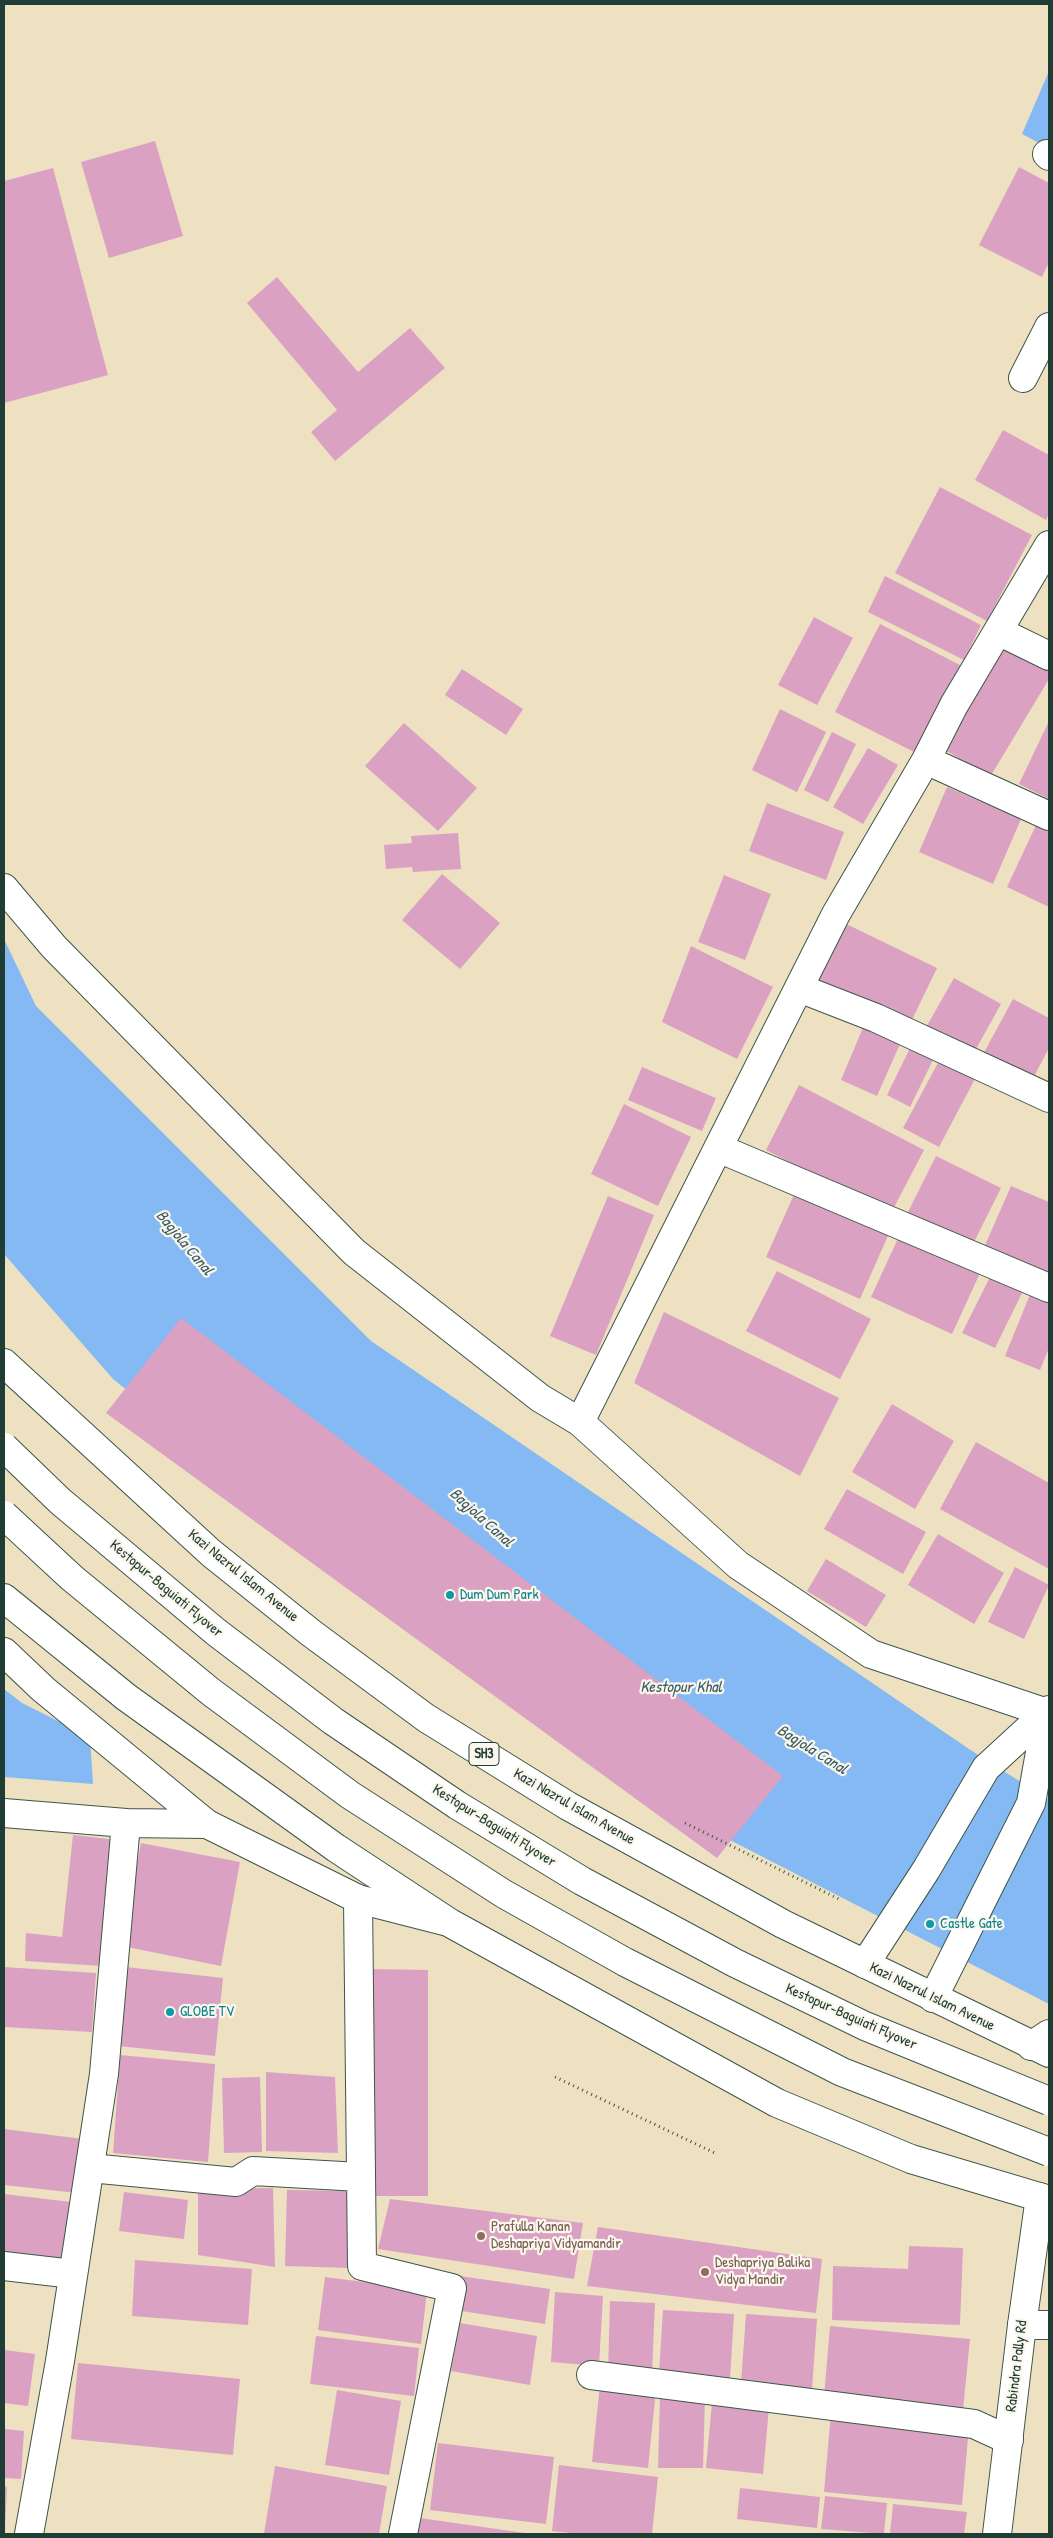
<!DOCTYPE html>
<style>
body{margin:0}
#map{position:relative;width:1053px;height:2538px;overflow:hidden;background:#eee1c1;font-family:"Patrick Hand",sans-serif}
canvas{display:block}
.frame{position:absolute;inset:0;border:5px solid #1f3d34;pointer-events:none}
</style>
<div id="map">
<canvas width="1053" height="2538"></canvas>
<div class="frame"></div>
</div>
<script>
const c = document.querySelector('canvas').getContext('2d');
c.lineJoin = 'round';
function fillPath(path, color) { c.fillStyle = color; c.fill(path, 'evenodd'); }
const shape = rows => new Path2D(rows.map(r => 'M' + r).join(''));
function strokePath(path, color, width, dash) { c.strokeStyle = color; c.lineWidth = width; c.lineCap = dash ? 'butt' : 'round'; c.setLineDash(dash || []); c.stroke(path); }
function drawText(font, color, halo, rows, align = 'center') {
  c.font = font + ' "Patrick Hand",sans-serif'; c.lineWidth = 4.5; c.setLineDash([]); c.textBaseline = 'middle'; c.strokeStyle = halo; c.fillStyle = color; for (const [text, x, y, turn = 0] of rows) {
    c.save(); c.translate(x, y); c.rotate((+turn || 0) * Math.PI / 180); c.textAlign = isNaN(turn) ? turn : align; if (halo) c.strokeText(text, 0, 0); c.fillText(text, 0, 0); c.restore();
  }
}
fillPath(shape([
 [1049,71,1049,148,1022,134],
 [4,939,36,1006,371,1341,969,1749,1049,1800,1049,2004,617,1782,113,1379,4,1254],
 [4,1689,22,1703,90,1737,93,1784,4,1777]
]), '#84b9f3');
fillPath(shape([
 [155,141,183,236,109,258,81,162],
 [1019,167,1049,183,1049,262,1042,277,979,245],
 [53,168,108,375,4,403,4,181],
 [277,277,358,372,410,328,445,368,335,461,311,432,337,410,247,303],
 [1003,430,1049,455,1049,513,1046,520,975,480],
 [940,487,1032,535,987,621,895,573],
 [885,576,981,625,964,660,868,612],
 [814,617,853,638,817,705,778,685],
 [880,624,962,666,918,754,835,712],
 [1005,640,1049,667,1049,679,990,777,940,747],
 [462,669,523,709,506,735,445,695],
 [780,709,826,732,797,792,752,770],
 [1049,721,1049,799,1019,784],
 [404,723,477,788,438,831,365,766],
 [832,732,856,744,828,802,804,790],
 [868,748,898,765,863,824,833,807],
 [947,787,1021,819,993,884,919,852],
 [767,803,844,832,826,880,749,851],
 [1037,823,1049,829,1049,907,1007,887],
 [458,833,461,869,413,872,412,867,386,869,384,845,412,843,411,836],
 [442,874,500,923,460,969,402,920],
 [724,875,771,894,745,960,698,942],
 [838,920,937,968,908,1028,809,980],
 [691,946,773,987,737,1059,662,1022],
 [954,978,1001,1004,971,1058,924,1031],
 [1013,999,1049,1018,1049,1048,1030,1084,981,1058],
 [867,1018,904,1035,877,1096,841,1080],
 [911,1046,934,1058,910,1107,887,1095],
 [940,1059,976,1077,939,1147,903,1128],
 [642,1067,716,1098,702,1131,628,1100],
 [799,1085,924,1150,890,1215,766,1150],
 [624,1104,691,1137,658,1206,591,1174],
 [936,1156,1001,1188,971,1248,906,1216],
 [1011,1186,1049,1202,1049,1282,982,1252],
 [797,1188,891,1229,860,1299,766,1257],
 [608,1196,654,1215,596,1355,550,1336],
 [900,1234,981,1271,952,1334,871,1297],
 [777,1271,871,1319,840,1379,746,1331],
 [991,1275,1023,1291,995,1348,962,1333],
 [1031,1292,1049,1300,1049,1348,1040,1370,1005,1356],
 [664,1312,839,1398,800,1476,634,1383],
 [181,1318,783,1776,717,1858,106,1413],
 [892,1404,954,1441,915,1509,852,1472],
 [976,1442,1049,1483,1049,1569,940,1509],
 [847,1489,926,1532,903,1574,824,1529],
 [938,1534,1004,1573,974,1624,908,1585],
 [826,1559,886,1595,866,1627,807,1591],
 [1015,1567,1049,1585,1024,1639,988,1622],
 [73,1835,118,1840,102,1966,25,1961,26,1933,62,1937],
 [141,1843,240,1862,221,1966,122,1946],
 [4,1967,96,1973,92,2032,4,2027],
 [126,1967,223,1978,215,2056,118,2046],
 [369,1969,428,1970,428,2196,368,2196],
 [120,2055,215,2064,208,2162,113,2153],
 [266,2072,335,2077,338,2153,266,2151],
 [260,2077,262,2152,224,2153,222,2078],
 [4,2129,83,2139,77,2193,4,2185],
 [273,2188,275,2267,198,2255,198,2189],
 [287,2190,351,2191,349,2268,285,2266],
 [124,2192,188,2200,184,2239,119,2231],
 [4,2194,71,2202,65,2260,4,2253],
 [390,2199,583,2223,574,2279,378,2249],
 [598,2227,822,2259,816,2313,587,2286],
 [909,2246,963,2248,960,2325,832,2320,833,2266,908,2269],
 [135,2260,252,2269,248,2325,132,2316],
 [460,2276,550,2289,545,2324,455,2310],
 [325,2277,427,2290,421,2344,318,2330],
 [555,2292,603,2296,599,2366,551,2362],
 [610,2301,655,2303,652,2374,608,2372],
 [663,2310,734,2314,730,2379,659,2374],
 [746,2314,817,2319,812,2389,741,2383],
 [460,2323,537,2336,530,2385,451,2371],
 [830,2326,970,2339,963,2410,824,2397],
 [316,2336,419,2348,414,2396,310,2384],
 [4,2350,35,2354,28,2406,4,2403],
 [78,2363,240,2379,233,2455,71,2439],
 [600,2384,656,2390,648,2468,592,2462],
 [337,2390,401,2401,389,2475,325,2465],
 [660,2396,705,2397,703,2468,658,2468],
 [712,2402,769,2408,763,2474,706,2468],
 [831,2413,969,2427,962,2505,824,2492],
 [4,2429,24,2431,21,2479,4,2478],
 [438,2443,554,2457,546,2524,430,2510],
 [559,2465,658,2477,652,2534,581,2534,552,2531],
 [275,2466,387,2486,379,2534,264,2534],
 [4,2486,7,2487,5,2528,4,2528],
 [740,2488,820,2497,817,2528,737,2519],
 [825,2496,887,2503,884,2534,821,2529],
 [893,2504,967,2512,964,2534,890,2534],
 [413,2517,525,2533,525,2534,411,2534]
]), '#dba1c3');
const street = shape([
 [1047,154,1049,156],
 [1023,378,1049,327],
 [998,631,1049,656],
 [926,760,1049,816],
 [4,888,54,947,354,1252,540,1398,580,1422,738,1565,871,1654,1047,1713],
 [799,988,876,1018,1049,1098],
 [718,1148,1049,1288],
 [580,1422,836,914,926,760,954,705,1049,545],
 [4,1813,126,1823,207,1824],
 [358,1899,362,2266,452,2288,403,2534],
 [90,2168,236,2182,253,2171,360,2177],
 [4,2266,73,2274],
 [1022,2325,1049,2325],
 [591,2375,974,2424,1009,2440],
 [29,2534,60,2361,104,2074,126,1823]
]);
const secondary = shape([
 [4,1652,43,1689,207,1824,358,1899,444,1921],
 [865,1964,926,1870,986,1768,1049,1710],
 [933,1998,1031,1803,1047,1713],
 [1031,2046,1049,2034],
 [997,2534,1022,2325,1040,2197]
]);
const primary = shape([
 [4,1363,211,1553,311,1633,426,1718,568,1806,783,1924,1049,2053],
 [4,1598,126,1697,336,1848,450,1923,777,2103,911,2159,1049,2200]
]);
strokePath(street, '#3e5649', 30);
strokePath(secondary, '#3e5649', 30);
strokePath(primary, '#3e5649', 30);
strokePath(shape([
 [685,1823,841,1900],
 [555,2077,717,2154]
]), '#3e5649', 3, [1, 4]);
strokePath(street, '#fff', 28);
strokePath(secondary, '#fff', 28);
strokePath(primary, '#fff', 28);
const primaryBridge = shape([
 [4,1447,60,1501,216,1632,333,1721,457,1805,582,1881,735,1963,865,2026,1049,2101],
 [4,1515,72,1578,211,1692,350,1795,504,1894,625,1962,842,2072,1049,2152]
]);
strokePath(primaryBridge, '#3e5649', 30, []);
strokePath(primaryBridge, '#fff', 28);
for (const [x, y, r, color] of [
 [450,1595,5,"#0f9aa8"],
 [930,1924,5,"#0f9aa8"],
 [170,2012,5,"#0f9aa8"],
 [481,2236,5,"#8d6e63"],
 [705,2272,5,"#8d6e63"]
]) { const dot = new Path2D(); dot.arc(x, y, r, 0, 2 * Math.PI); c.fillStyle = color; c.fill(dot); strokePath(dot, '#fbf7ec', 2); }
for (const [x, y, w] of [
 [484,1754,30]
]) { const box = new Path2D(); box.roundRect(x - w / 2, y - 11.5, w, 23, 4); c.fillStyle = '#fbf7ec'; c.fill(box); strokePath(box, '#1f3d34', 1); }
drawText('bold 14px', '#1f3d34', null, [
 ["SH3",484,1754]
]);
drawText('15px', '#1f3d34', '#fbf7ec', [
 ["Kazi Nazrul Islam Avenue",243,1576,39],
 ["Kestopur-Baguiati Flyover",166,1589,40],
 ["Kazi Nazrul Islam Avenue",574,1807,30],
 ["Kestopur-Baguiati Flyover",494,1826,32],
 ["Kazi Nazrul Islam Avenue",932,1997,26],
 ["Kestopur-Baguiati Flyover",851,2017,24],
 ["Rabindra Pally Rd",1017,2366,-83]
]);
drawText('15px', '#0d838f', '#fbf7ec', [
 ["Dum Dum Park",460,1595],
 ["Castle Gate",940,1924],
 ["GLOBE TV",180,2012]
], 'left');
drawText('15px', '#785e54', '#fbf7ec', [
 ["Prafulla Kanan",491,2227],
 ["Deshapriya Vidyamandir",491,2244],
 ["Deshapriya Balika",715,2263],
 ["Vidya Mandir",715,2280]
], 'left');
drawText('italic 16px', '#385c64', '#fbf7ec', [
 ["Bagjola Canal",184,1243,50],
 ["Bagjola Canal",481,1518,42],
 ["Kestopur Khal",681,1688],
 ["Bagjola Canal",812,1750,32]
]);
</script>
